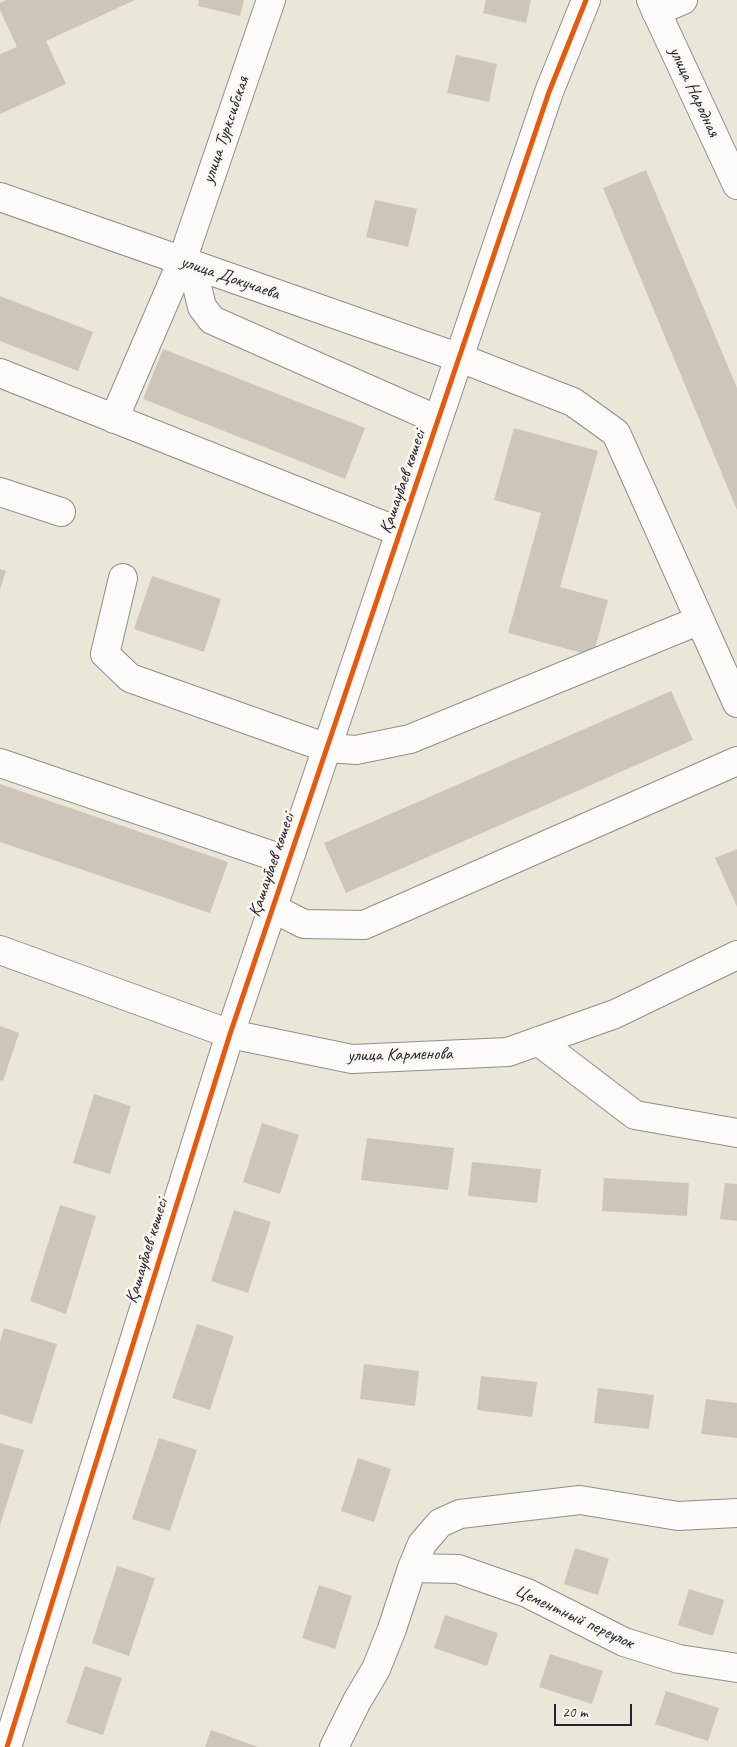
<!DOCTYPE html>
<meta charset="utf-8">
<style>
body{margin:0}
#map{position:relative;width:737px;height:1747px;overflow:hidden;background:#eae7d9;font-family:Caveat,sans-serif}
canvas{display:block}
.scale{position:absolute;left:554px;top:1704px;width:78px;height:22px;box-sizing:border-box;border:2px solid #22223b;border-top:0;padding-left:6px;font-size:15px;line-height:18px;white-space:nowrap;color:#22223b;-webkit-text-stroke:4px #fbf7ec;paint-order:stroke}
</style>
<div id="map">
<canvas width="737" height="1747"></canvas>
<div class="scale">20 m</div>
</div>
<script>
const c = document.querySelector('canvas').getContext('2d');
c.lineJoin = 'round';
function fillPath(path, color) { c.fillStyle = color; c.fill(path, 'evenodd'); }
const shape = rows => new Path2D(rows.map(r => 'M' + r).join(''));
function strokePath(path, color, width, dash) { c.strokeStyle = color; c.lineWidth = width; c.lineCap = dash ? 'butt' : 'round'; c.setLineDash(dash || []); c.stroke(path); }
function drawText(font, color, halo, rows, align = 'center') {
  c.font = font + ' Caveat,sans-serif'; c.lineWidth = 5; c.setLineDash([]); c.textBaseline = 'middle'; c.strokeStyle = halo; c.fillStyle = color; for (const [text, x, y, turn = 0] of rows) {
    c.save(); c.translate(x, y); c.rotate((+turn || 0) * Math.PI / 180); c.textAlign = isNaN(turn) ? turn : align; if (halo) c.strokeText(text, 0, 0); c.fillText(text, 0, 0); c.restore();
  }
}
fillPath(shape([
 [6,0,135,0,46,41,66,84,0,114,0,54,17,47,0,10,0,3],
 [199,0,244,0,240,16,198,6],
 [486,0,531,0,526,23,483,13],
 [456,55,497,64,489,102,447,93],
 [646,170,737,388,737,510,603,188],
 [375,200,417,209,408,247,366,237],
 [0,296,93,332,78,371,0,341],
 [163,349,365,428,345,479,143,399],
 [514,428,598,451,560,587,608,600,593,656,508,633,541,513,494,500],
 [0,569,6,571,0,589],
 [152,576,221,599,204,652,134,629],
 [671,691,693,740,346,893,324,843],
 [0,784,228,862,210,913,0,842],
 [737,849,737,907,715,858],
 [0,1026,19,1033,3,1081,0,1080],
 [94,1094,131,1106,110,1174,73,1163],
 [262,1123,299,1135,280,1194,243,1182],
 [367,1138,454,1148,448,1190,361,1180],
 [472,1162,541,1169,537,1203,468,1196],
 [604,1178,689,1183,687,1216,602,1211],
 [725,1183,737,1184,737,1221,720,1219],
 [60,1205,96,1216,66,1314,30,1301],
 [234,1210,271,1222,248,1293,211,1281],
 [197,1324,234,1336,210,1410,172,1398],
 [4,1328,57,1344,32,1424,0,1414,0,1342],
 [364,1364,419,1371,415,1406,360,1399],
 [481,1376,537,1382,532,1417,477,1410],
 [598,1388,654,1395,649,1429,594,1423],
 [706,1399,737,1403,737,1438,701,1434],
 [159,1438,197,1450,170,1531,132,1519],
 [0,1443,24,1450,0,1525],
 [358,1458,391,1469,374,1522,341,1511],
 [575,1548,609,1559,598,1595,564,1584],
 [117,1566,155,1578,129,1656,92,1643],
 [319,1585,352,1596,335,1649,302,1638],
 [689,1589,724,1600,713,1636,678,1625],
 [445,1615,498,1633,487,1666,434,1648],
 [550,1654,603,1671,592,1704,539,1687],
 [85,1666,122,1678,103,1735,66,1723],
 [666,1691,719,1708,708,1741,655,1724],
 [211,1730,258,1747,205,1747]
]), '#cec5ba');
const minor = shape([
 [651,0,737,185],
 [656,12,683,0],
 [0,197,460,358,573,402,616,433,737,703],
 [192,265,202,307,212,320,438,420],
 [0,373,400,532],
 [114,419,182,261,271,0],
 [0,492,61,512],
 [123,578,105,654,130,678,327,748,356,750,410,739,700,620],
 [0,763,288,861],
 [272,908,304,924,364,925,737,761],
 [0,950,230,1034,352,1059,508,1052,615,1014,737,955],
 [538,1041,635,1115,737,1133],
 [412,1568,458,1569,527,1593,624,1642,679,1659,737,1668],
 [7,1747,230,1034,549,92,586,0],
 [334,1747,357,1701,376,1669,392,1629,412,1568,422,1544,440,1523,460,1514,580,1500,678,1516,737,1513]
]);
strokePath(minor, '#908e8b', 30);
strokePath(minor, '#fcfbf9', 28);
strokePath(shape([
 [7,1747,230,1034,549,92,586,0]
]), '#e8590c', 5);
drawText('18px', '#22223b', '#fbf7ec', [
 ["улица Народная",694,92,65],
 ["улица Турксибская",226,130,-71],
 ["улица Докучаева",230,278,19],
 ["Қашаубаев көшесі",403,482,-71],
 ["Қашаубаев көшесі",272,865,-71],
 ["улица Карменова",400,1055,-1],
 ["Қашаубаев көшесі",147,1251,-73],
 ["Цементный переулок",574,1617,25]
]);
</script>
